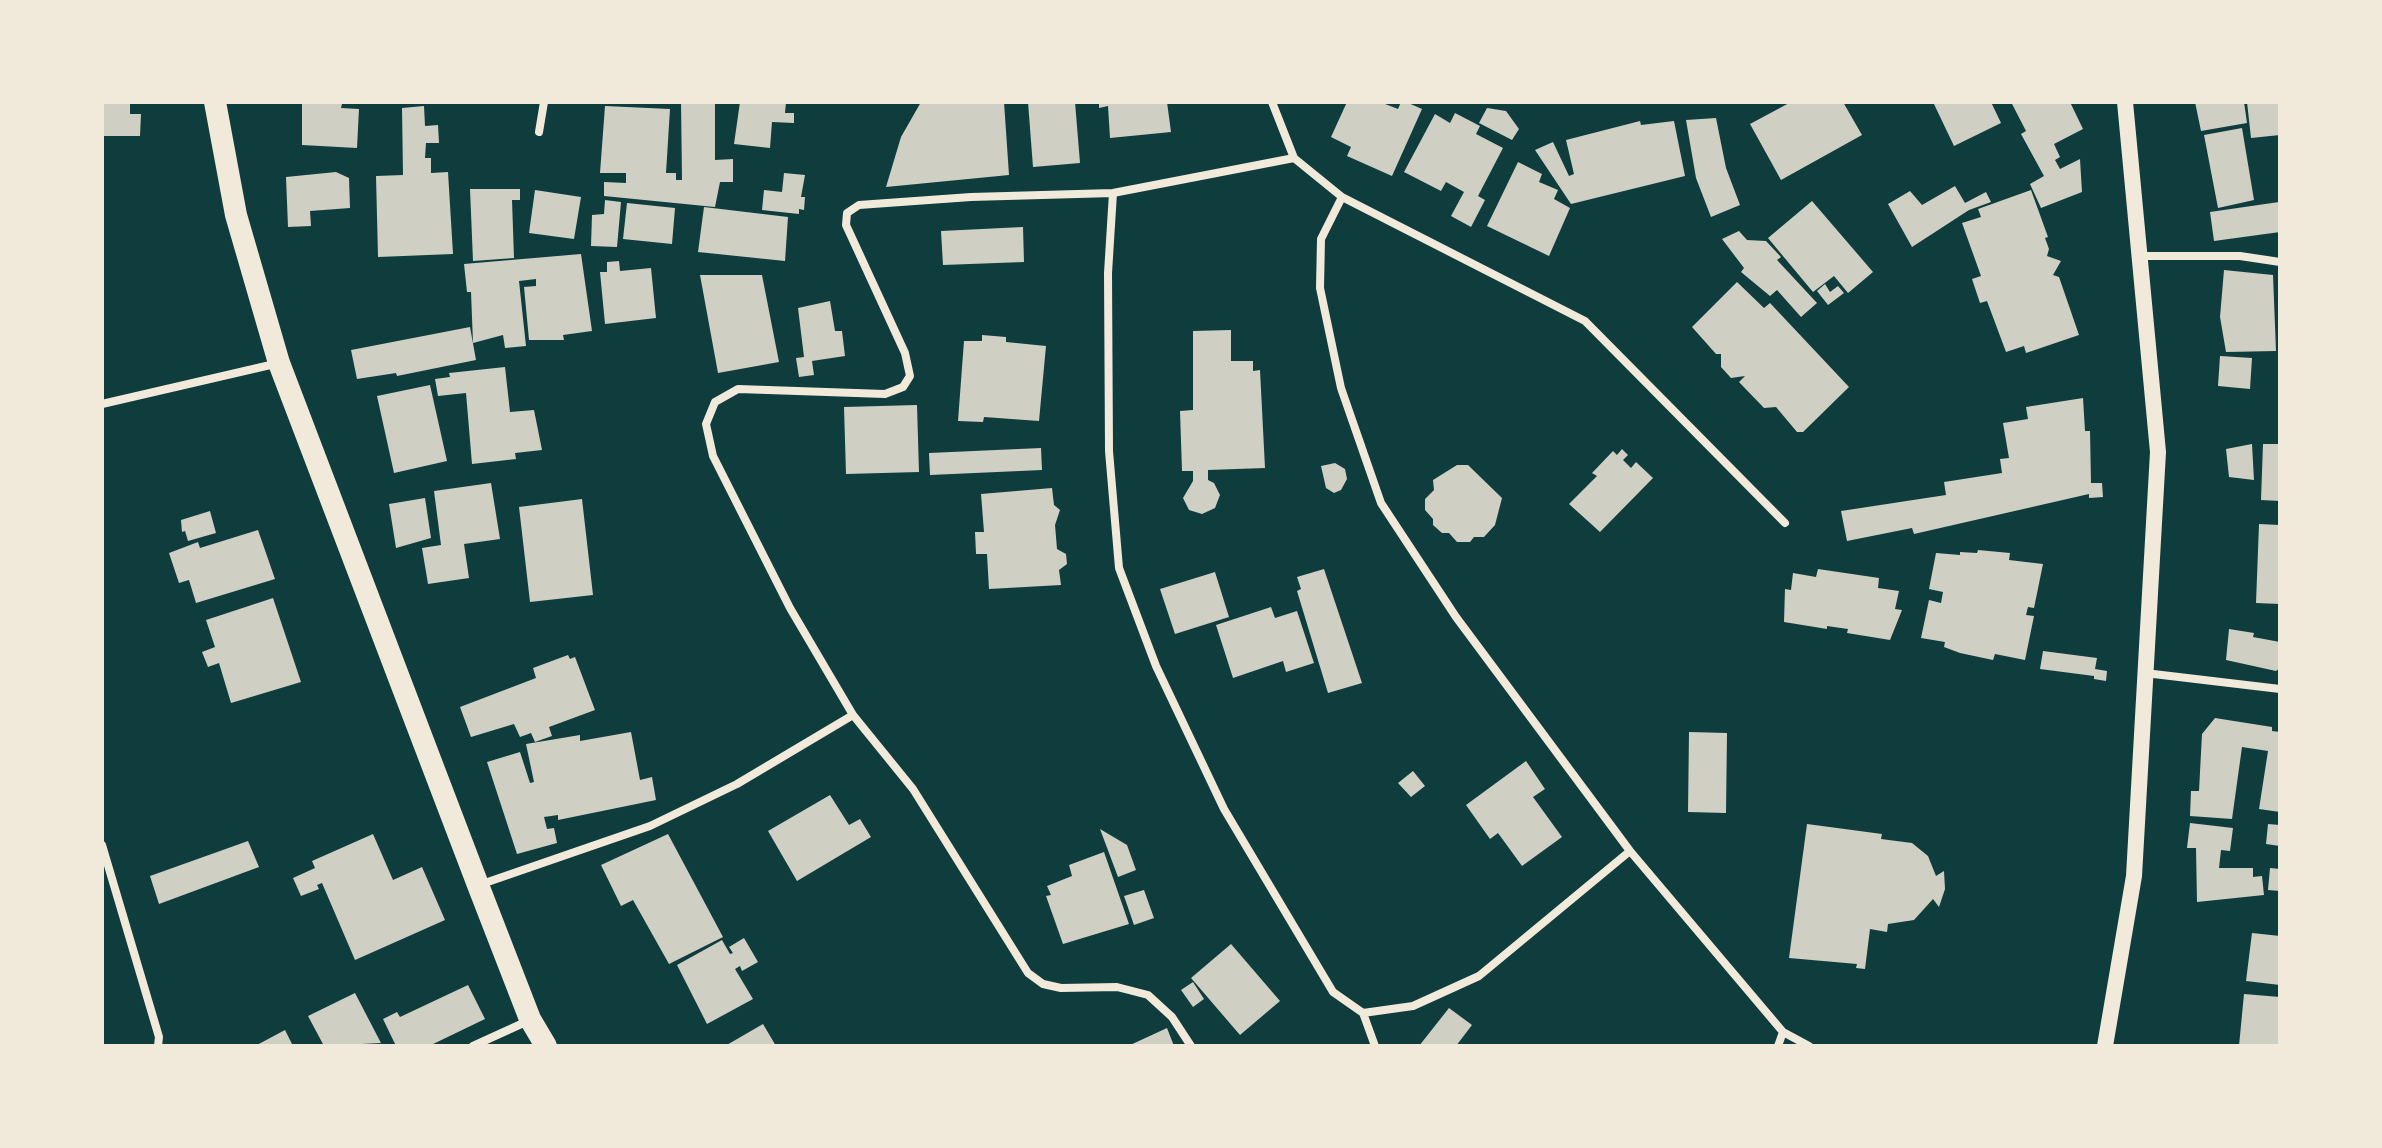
<!DOCTYPE html>
<style>
body{margin:0}
#map{position:relative;width:2382px;height:1148px;overflow:hidden;background:#0f3d3e;font-family:Helvetica,sans-serif}
canvas{display:block}
.frame{position:absolute;inset:0;border:104px solid #f1e9da;pointer-events:none}
</style>
<div id="map">
<canvas width="2382" height="1148"></canvas>
<div class="frame"></div>
</div>
<script>
const c = document.querySelector('canvas').getContext('2d');
c.lineJoin = 'round';
function fillPath(path, color) { c.fillStyle = color; c.fill(path, 'evenodd'); }
const shape = rows => new Path2D(rows.map(r => 'M' + r).join(''));
function strokePath(path, color, width, dash) { c.strokeStyle = color; c.lineWidth = width; c.lineCap = dash ? 'butt' : 'round'; c.setLineDash(dash || []); c.stroke(path); }
fillPath(shape([
 [102,102,130,102,130,114,141,114,140,136,102,136],
 [681,102,715,102,715,160,733,159,733,182,720,182,715,207,604,196,604,182,626,183,626,173,600,173,605,106,670,109,666,173,676,173,676,180,682,180],
 [740,102,786,102,785,113,794,113,794,123,772,122,770,148,734,144],
 [921,102,1004,102,1009,175,886,187,901,137],
 [1028,102,1075,102,1080,163,1033,167],
 [1099,102,1167,102,1171,132,1110,138,1108,106,1099,108],
 [1347,102,1380,102,1398,109,1401,102,1406,102,1422,109,1392,176,1347,156,1351,147,1331,137],
 [1791,102,1843,102,1862,135,1781,180,1750,124],
 [1933,102,1991,102,2001,123,1954,146],
 [2011,102,2070,102,2083,129,2054,144,2060,157,2055,160,2060,169,2080,159,2082,192,2041,208,2030,184,2044,176,2021,134,2026,131],
 [2195,102,2244,102,2247,123,2201,131],
 [2247,102,2280,102,2280,135,2251,138],
 [302,104,342,104,341,108,359,109,357,148,302,145],
 [424,106,425,126,438,125,439,143,426,143,425,158,431,158,431,173,448,172,453,254,378,257,376,176,403,175,402,108],
 [1487,108,1506,111,1519,129,1512,140,1479,123],
 [1455,113,1480,126,1476,134,1503,148,1478,196,1485,200,1471,227,1451,216,1464,192,1446,182,1441,191,1404,172,1435,114,1450,123],
 [1716,118,1726,168,1740,205,1711,217,1696,178,1686,120],
 [1640,121,1641,125,1674,121,1685,176,1571,204,1535,150,1553,142,1569,176,1574,174,1566,140],
 [2242,128,2254,200,2218,208,2204,135],
 [1518,162,1542,174,1539,182,1558,190,1554,199,1570,208,1549,256,1487,226],
 [336,172,349,178,350,208,310,211,311,226,288,227,286,177],
 [784,173,805,175,801,197,805,197,804,210,799,209,799,214,762,210,764,190,782,192],
 [1955,186,1965,203,1986,192,1991,202,1969,210,1912,247,1888,204,1910,191,1922,205],
 [470,189,520,189,520,200,512,200,514,258,473,261],
 [535,190,581,197,574,239,529,233],
 [2031,190,2048,237,2045,238,2049,249,2047,256,2061,261,2053,275,2059,277,2079,335,2026,353,2024,346,2006,352,1987,301,1980,303,1972,279,1981,276,1962,223,1981,217,1978,209],
 [605,200,621,202,617,247,591,246,592,215,604,214],
 [1812,201,1873,272,1848,293,1834,276,1813,292,1768,238],
 [2279,202,2280,232,2214,241,2210,212],
 [627,203,675,208,672,244,623,239],
 [704,207,788,217,785,261,698,252],
 [1023,227,1024,262,943,265,941,231],
 [1739,231,1747,240,1766,241,1781,257,1777,260,1817,303,1801,317,1777,290,1770,296,1741,272,1744,268,1722,239],
 [581,254,592,331,563,335,564,340,529,340,524,287,536,286,536,279,519,281,526,346,505,348,503,335,473,343,471,292,467,292,464,264],
 [619,261,620,271,651,268,656,318,605,324,600,272,607,272,607,262],
 [2224,270,2273,275,2276,351,2226,352,2220,317],
 [700,275,762,275,779,362,718,373],
 [1737,282,1764,308,1770,303,1849,387,1803,432,1797,432,1776,407,1764,408,1739,382,1745,376,1731,378,1721,367,1721,354,1716,354,1692,327],
 [1825,284,1830,292,1838,286,1844,293,1828,305,1817,291],
 [830,301,835,331,842,331,845,356,812,361,814,375,799,377,796,358,804,357,798,308],
 [470,327,476,360,397,376,396,373,357,379,351,350],
 [1231,330,1231,361,1253,361,1253,371,1260,370,1265,468,1208,470,1208,480,1214,483,1220,495,1215,508,1202,514,1189,510,1183,498,1193,481,1193,471,1182,471,1180,411,1193,410,1193,331],
 [982,335,1006,337,1006,342,1046,346,1039,421,984,417,983,422,958,421,964,341,982,341],
 [2220,356,2252,358,2250,389,2218,386],
 [505,367,510,412,534,410,542,450,515,453,516,459,472,464,466,393,438,396,435,379,450,377,449,373],
 [430,385,447,461,394,473,377,396],
 [2083,398,2085,431,2090,431,2091,483,2102,483,2103,497,2089,498,2089,494,1914,534,1912,528,1847,541,1841,511,1946,495,1944,482,2002,473,2000,459,2009,458,2003,423,2028,419,2026,407],
 [917,405,919,472,846,474,844,407],
 [2252,444,2254,480,2229,477,2226,449],
 [2263,444,2280,444,2280,501,2261,500],
 [1041,448,1042,470,930,475,929,453],
 [1622,449,1628,455,1623,460,1631,468,1636,462,1653,478,1600,532,1569,504,1597,476,1592,473,1613,451,1617,455],
 [1335,463,1345,469,1347,479,1341,490,1334,493,1326,488,1321,466],
 [1457,465,1468,465,1502,498,1495,525,1484,537,1474,537,1470,542,1457,542,1449,533,1442,533,1433,525,1433,519,1425,510,1425,499,1434,490,1433,480],
 [491,483,500,539,464,544,469,578,428,584,422,548,441,545,434,491],
 [1052,488,1054,505,1060,510,1055,525,1057,549,1066,554,1067,564,1059,570,1061,585,989,589,987,554,976,554,975,532,984,532,981,494],
 [425,498,431,538,396,548,389,504],
 [582,499,593,595,530,602,519,507],
 [210,511,216,533,188,541,185,531,182,532,181,520],
 [2259,524,2280,525,2280,604,2256,603],
 [258,530,275,579,196,603,189,580,179,583,169,553,198,542,200,548],
 [1978,550,2010,553,2009,560,2043,564,2034,608,2028,607,2026,615,2034,616,2025,660,1995,654,1993,660,1960,653,1944,647,1945,642,1921,638,1929,600,1941,603,1943,592,1929,589,1936,553,1960,555,1960,552,1977,553],
 [1324,569,1362,683,1328,693,1297,591,1301,589,1297,577],
 [1818,569,1879,578,1878,588,1899,591,1895,609,1902,610,1890,640,1847,633,1848,629,1827,626,1827,629,1784,622,1785,589,1791,590,1793,573,1816,577],
 [1215,572,1229,617,1175,634,1160,589],
 [273,598,301,682,231,703,219,663,208,667,202,652,215,647,206,620],
 [1271,607,1275,618,1297,611,1314,663,1286,672,1283,661,1233,678,1216,625],
 [2229,629,2254,633,2253,637,2280,642,2280,668,2276,671,2226,660],
 [2043,651,2097,658,2095,669,2107,671,2106,681,2094,679,2094,676,2040,669],
 [568,655,570,659,575,657,595,710,549,727,552,736,535,742,531,733,520,737,514,724,471,737,460,707,536,678,533,668],
 [2215,718,2272,727,2272,731,2280,732,2280,812,2259,809,2268,751,2242,747,2232,819,2190,816,2191,791,2199,791,2202,734],
 [631,732,640,780,652,777,656,800,558,820,558,815,544,817,547,829,554,828,557,843,517,854,487,762,520,752,530,783,534,782,526,744,580,735,580,741],
 [1689,732,1727,733,1726,813,1688,812],
 [1526,761,1545,789,1533,797,1562,837,1522,866,1498,833,1490,839,1466,805],
 [1413,771,1425,786,1411,797,1398,783],
 [830,795,849,825,860,819,871,837,797,881,768,831],
 [2190,823,2233,828,2230,851,2221,850,2219,868,2253,868,2253,877,2262,876,2264,895,2197,902,2196,848,2187,848],
 [1807,824,1882,834,1881,839,1912,843,1928,856,1936,876,1944,871,1945,889,1939,907,1933,899,1914,920,1888,924,1887,932,1870,929,1865,969,1856,968,1857,964,1789,958],
 [2268,824,2280,825,2280,846,2266,844],
 [1100,829,1127,845,1136,870,1118,877],
 [373,834,393,880,422,867,445,920,355,960,322,883,317,885,319,889,301,896,293,878,315,868,312,861],
 [668,834,723,937,669,964,633,900,621,906,601,865],
 [248,841,259,867,159,904,150,876],
 [1104,852,1129,924,1063,944,1046,896,1051,895,1047,886,1072,876,1069,865],
 [2270,868,2280,869,2280,891,2268,890],
 [1144,890,1154,918,1134,925,1124,896],
 [2252,933,2280,936,2280,985,2246,981],
 [744,938,758,962,742,971,740,966,735,969,753,999,707,1024,677,965,722,940,730,954,733,953,729,947],
 [1231,944,1280,1001,1240,1035,1191,978],
 [1193,982,1204,999,1193,1007,1181,990],
 [468,985,485,1019,429,1046,396,1046,383,1019,397,1012,400,1017],
 [355,993,381,1043,324,1046,308,1016],
 [2244,994,2280,997,2280,1046,2239,1046],
 [1449,1008,1472,1025,1456,1046,1419,1046],
 [763,1024,776,1046,725,1046],
 [1167,1028,1174,1046,1128,1046],
 [285,1030,293,1046,255,1046]
]), '#cfcfc3');
strokePath(shape([
 [1272,102,1294,158,1342,197,1321,239,1320,288,1341,388,1381,503,1456,617,1630,851,1783,1032,1809,1046],
 [539,132,544,102],
 [1113,193,1108,273,1109,451,1119,568,1156,666,1224,809,1333,992,1363,1013,1413,1006,1479,976,1630,851],
 [1342,197,1585,321,1785,523],
 [2141,256,2240,256,2280,262],
 [102,404,279,363],
 [2145,673,2280,689],
 [853,715,913,789,1028,973,1043,984,1061,988,1117,987,1148,995,1172,1017,1191,1046],
 [102,845,159,1037,158,1046],
 [479,885,650,826,737,784,853,715,790,608,713,456,706,424,715,402,738,389,885,394,903,387,910,376,905,353,846,225,847,213,859,205,971,197,1113,193,1294,158],
 [1363,1013,1375,1046],
 [473,1046,530,1020],
 [1778,1046,1783,1032]
]), '#f1e9da', 8);
strokePath(shape([
 [2105,1046,2134,876,2158,452,2125,102]
]), '#f1e9da', 16);
strokePath(shape([
 [215,102,236,215,279,363,478,885,530,1019,546,1046]
]), '#f1e9da', 22);
</script>
